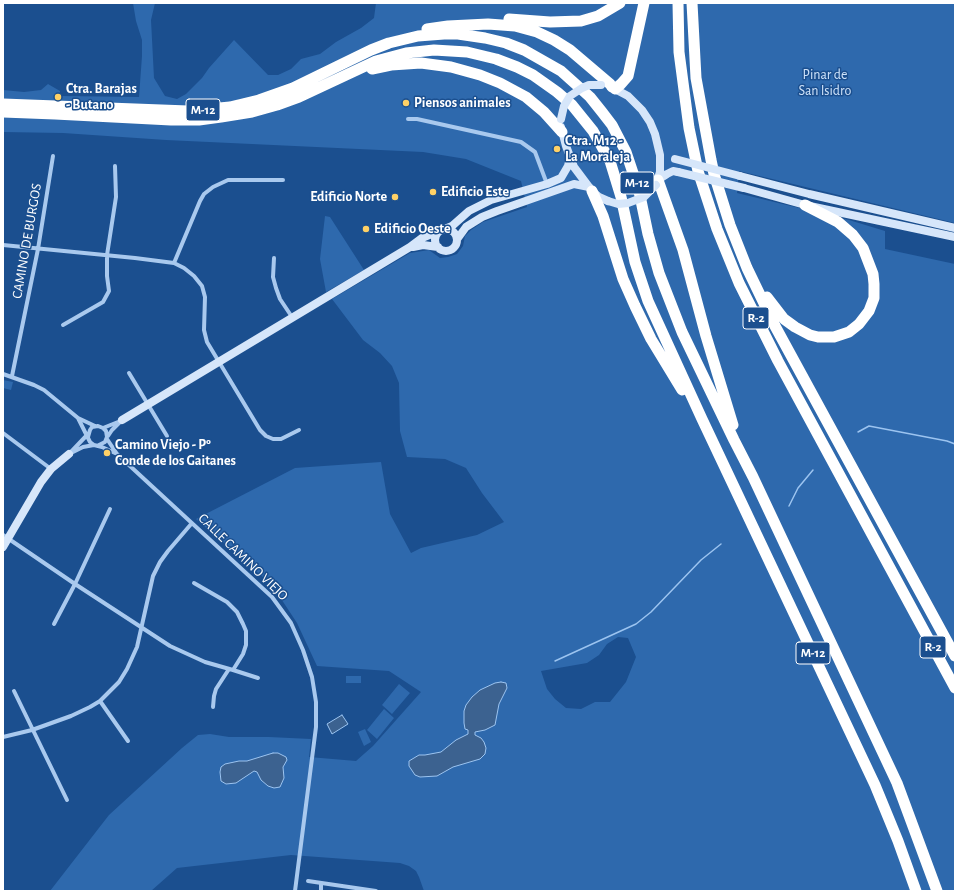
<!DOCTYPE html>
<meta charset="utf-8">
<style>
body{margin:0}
#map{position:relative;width:958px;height:894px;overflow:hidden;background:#1b4f8f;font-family:"Alegreya Sans",sans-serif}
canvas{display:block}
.frame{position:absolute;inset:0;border:4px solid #fff;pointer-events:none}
</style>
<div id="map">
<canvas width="958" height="894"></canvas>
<div class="frame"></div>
</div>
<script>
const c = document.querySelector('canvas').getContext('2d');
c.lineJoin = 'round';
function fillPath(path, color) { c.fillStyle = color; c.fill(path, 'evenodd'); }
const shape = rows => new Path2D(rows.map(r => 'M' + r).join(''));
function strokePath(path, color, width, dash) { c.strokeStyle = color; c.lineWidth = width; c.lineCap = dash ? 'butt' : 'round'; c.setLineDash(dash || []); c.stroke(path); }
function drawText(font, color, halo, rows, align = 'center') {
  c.font = font + ' "Alegreya Sans",sans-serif'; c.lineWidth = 3; c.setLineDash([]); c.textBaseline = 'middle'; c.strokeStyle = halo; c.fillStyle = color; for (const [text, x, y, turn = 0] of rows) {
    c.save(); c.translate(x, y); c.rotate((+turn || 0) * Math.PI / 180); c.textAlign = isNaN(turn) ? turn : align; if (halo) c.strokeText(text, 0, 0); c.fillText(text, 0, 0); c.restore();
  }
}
fillPath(shape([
 [133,3,155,3,151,20,154,78,165,96,177,99,186,94,202,78,209,68,234,40,268,75,278,75,291,69,301,59,320,54,336,42,361,28,374,18,376,3,955,3,955,223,739,171,737,193,849,220,885,231,885,249,955,264,955,891,424,891,419,877,416,871,409,866,400,863,291,855,177,868,151,891,50,891,109,815,182,748,198,735,210,734,229,737,269,737,311,739,309,757,356,761,373,746,421,692,389,671,317,666,297,623,272,585,196,519,295,468,381,462,390,514,411,553,421,548,477,535,504,522,482,493,466,468,445,459,407,457,400,431,399,383,392,366,380,353,363,340,332,299,410,253,429,250,440,258,448,257,457,254,463,246,465,236,471,230,483,222,527,207,521,181,466,159,423,152,166,140,63,133,3,132,3,90,24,92,41,90,48,84,60,91,60,96,139,97,142,56,142,40,136,21],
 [618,637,628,638,636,657,626,682,610,702,595,702,581,709,566,708,555,699,547,689,541,671,587,663,599,655,607,644],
 [325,216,330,217,364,270,326,292,320,259],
 [3,380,13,382,11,390,3,388],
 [346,676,361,676,361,683,346,683],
 [399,684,410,693,392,714,382,705],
 [384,709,394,718,377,739,367,730],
 [365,729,371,742,364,746,358,732]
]), '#2e69ad');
const water = shape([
 [501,682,506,683,507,688,499,704,495,725,485,730,475,732,475,735,481,738,484,742,486,748,485,754,480,759,453,767,437,776,420,777,415,775,409,766,409,761,419,755,425,755,441,752,456,740,468,734,468,730,465,729,464,723,464,711,466,705,472,697,480,690,495,683,501,682],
 [342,715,348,724,332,734,327,724,342,715],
 [273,753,278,753,286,757,287,760,283,767,284,778,280,787,274,788,268,786,261,780,257,772,254,771,236,783,226,784,221,781,220,772,221,767,225,764,239,761,247,761,273,753]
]);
fillPath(water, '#3c6290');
strokePath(water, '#9cc4f0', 1);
strokePath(shape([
 [858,432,869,426,947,441,955,444],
 [789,506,798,488,813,470],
 [555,661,636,624,651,612,701,560,721,544]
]), '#9cc4f0', 1.5);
strokePath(shape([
 [408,119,417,119,521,142,535,152,547,184],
 [3,245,135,258,174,263,184,268,194,276,202,286,205,297,204,330,207,342,260,430,266,436,273,439,281,439,299,430],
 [274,258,273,277,276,288,280,299,292,317],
 [174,263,200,201,204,194,213,187,228,180,283,180],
 [63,325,103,302,109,291,107,276,107,255,116,197,115,166],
 [129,373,167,436],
 [3,374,34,385,44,390,78,418,90,442,94,445,102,447,115,453],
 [12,376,38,249,53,156],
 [78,418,95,426],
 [103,428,118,422],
 [3,433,51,469],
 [108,436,112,430,122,420],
 [88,437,90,430,92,427,98,426,103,428,106,431,107,437,105,442,99,445],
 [107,439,117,454,272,597,291,623,303,650,312,677,316,702,316,727,295,891],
 [73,452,83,447,94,445],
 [69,454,88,434],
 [3,535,75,584,170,646,205,662,233,670,243,654,246,645,246,631,243,624,237,612,227,602,194,583],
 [54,624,75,584,110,509],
 [233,670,258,678],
 [14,691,67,800],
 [100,701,128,741],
 [213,707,214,696,216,689,229,669],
 [3,737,32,730,71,716,90,707,100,701,119,682,127,669,137,647,153,576,160,562,168,551,192,523],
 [308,881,376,891],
 [321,891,321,883]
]), '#a9c9ee', 4);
strokePath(shape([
 [611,87,628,96,642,110,650,122,655,134,660,155,660,172,656,184],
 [561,127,566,146,574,167,592,191,599,197,608,201],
 [740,176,809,194,955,228],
 [659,179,667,174,673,171,678,172],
 [744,188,805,205,955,237],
 [447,228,452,226,469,211,491,200,547,184,561,178,568,166,570,158],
 '435 240a11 11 0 1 1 22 0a11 11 0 1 1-22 0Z',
 [458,238,466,227,482,217,497,211,574,184,589,187],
 [413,247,423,245,438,247],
 [122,420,410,247,422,238,439,231],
 [3,547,41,482,51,469,69,454]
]), '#d6e6fa', 8);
strokePath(shape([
 [678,3,679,52,689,128,698,171,717,229,739,283,778,361,955,688],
 [692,3,696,78,711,160,714,174,730,225,747,268,775,326,955,656],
 [509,19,550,22,581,21,598,16,620,3],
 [427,29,448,26,488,24,515,26,537,32,554,40,570,50,610,84,612,87],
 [372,69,391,65,421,63,451,67,480,75,500,83,526,97,544,112,562,132],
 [615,89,621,84,628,76,644,3],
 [3,104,188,111,230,107,259,100,293,88,371,50,389,43,418,36,444,34,458,34,485,38,506,43,524,50,561,71,590,97,602,112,612,125,626,152,639,191,648,234,659,273,682,332,734,440,753,477,897,783,937,891],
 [3,112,55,114,171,120,199,120,221,117,252,112,277,105,299,97,376,61,406,53,434,50,467,52,496,59,517,67,533,75,557,92,572,105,593,131,610,161,621,197,635,262,648,301,702,419,875,785,898,841,916,891],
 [658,180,683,250,706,336,733,425],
 [592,191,603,216,623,279,635,306,651,339,682,390],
 [767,297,784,319,795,327,810,335,818,337,834,337,849,332,859,324,869,311,874,298,874,284,873,274,863,248,853,235,838,222,805,205]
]), '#fff', 11);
strokePath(shape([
 [561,119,564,106,570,96,582,88,589,85,601,85],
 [675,159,740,176],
 [678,172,744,188],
 [608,201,618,204,628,203,644,197,656,185]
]), '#d6e6fa', 8);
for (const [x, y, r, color] of [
 [58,97,4,"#ffd166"],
 [406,103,4,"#ffd166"],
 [557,149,4,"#ffd166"],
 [433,192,4,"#ffd166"],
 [395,197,4,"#ffd166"],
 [366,229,4,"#ffd166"],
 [107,453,4,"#ffd166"]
]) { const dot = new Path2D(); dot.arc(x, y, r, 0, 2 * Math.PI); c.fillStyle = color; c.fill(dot); strokePath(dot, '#1b4f8f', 1.5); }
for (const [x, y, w] of [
 [203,110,34],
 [637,183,34],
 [756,318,26],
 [933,647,26],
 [813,653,34]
]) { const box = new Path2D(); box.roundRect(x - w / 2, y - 11, w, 22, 3); c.fillStyle = '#1b4f8f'; c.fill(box); strokePath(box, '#fff', 1); }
drawText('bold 13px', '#fff', null, [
 ["M-12",203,110],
 ["M-12",637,183],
 ["R-2",756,318],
 ["R-2",933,647],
 ["M-12",813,653]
]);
drawText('14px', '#cfe3fa', '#1b4f8f', [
 ["Pinar de",825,75],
 ["San Isidro",825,91]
]);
drawText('bold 14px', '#fff', '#1b4f8f', [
 ["Ctra. Barajas",66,89],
 ["- Butano",66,105],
 ["Piensos animales",414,103],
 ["Ctra. M12 -",565,141],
 ["La Moraleja",565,157],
 ["Edificio Este",441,192],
 ["Edificio Norte",387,197,"right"],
 ["Edificio Oeste",374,229],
 ["Camino Viejo - Pº",115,445],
 ["Conde de los Gaitanes",115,461]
], 'left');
drawText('14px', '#fff', '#1b4f8f', [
 ["CAMINO DE BURGOS",27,241,-80],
 ["CALLE CAMINO VIEJO",243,557,44]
]);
</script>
